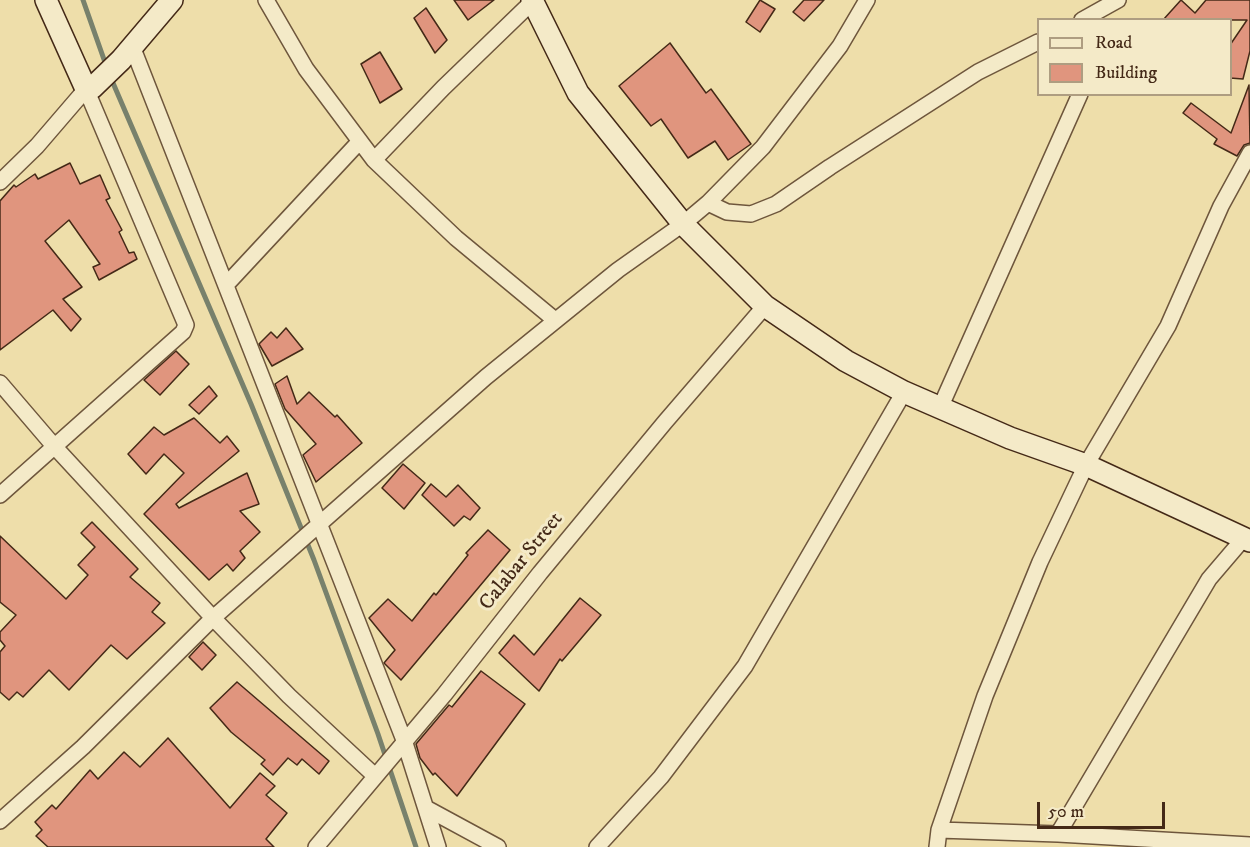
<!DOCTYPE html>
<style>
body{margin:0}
#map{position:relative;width:1250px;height:847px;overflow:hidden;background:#eedeaa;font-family:"IM FELL DW Pica",serif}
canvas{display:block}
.legend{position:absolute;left:1037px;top:18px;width:195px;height:78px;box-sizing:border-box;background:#f4eac8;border:2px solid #ae9d81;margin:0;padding:8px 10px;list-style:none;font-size:18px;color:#442917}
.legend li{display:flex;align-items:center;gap:12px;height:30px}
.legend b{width:30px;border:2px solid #ae9d81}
.scale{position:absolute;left:1037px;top:802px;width:128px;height:27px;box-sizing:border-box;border:3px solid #442917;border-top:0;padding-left:8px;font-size:18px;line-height:21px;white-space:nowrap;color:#442917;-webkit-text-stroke:4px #f4eac8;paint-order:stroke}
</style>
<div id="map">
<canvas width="1250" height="847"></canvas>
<ul class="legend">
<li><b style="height:8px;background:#f4eac8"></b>Road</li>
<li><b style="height:16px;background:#e0957e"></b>Building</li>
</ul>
<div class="scale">50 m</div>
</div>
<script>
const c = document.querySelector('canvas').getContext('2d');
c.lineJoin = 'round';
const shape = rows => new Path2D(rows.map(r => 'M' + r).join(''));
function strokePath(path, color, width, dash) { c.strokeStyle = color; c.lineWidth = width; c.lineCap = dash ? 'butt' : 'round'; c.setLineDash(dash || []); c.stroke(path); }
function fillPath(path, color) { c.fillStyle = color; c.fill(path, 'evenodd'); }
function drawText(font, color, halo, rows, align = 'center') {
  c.font = font + ' "IM FELL DW Pica",serif'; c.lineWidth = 6; c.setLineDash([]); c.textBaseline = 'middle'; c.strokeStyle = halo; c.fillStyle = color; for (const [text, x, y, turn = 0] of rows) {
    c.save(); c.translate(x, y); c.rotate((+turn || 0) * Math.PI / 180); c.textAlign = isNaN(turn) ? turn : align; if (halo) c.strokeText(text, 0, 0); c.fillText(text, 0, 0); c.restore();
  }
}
strokePath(shape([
 [83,0,107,68],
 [110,76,251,404,314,560,378,734,416,847]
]), '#78816c', 5);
const building = shape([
 [454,0,494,0,468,20,454,0],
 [760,0,775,9,760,32,746,22,760,0],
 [804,0,824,0,804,21,793,12,804,0],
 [1181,0,1195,13,1206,0,1250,0,1250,51,1243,79,1230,78,1230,45,1247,20,1163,20,1181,0],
 [426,8,447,40,435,53,414,18,426,8],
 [670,43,706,93,711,89,751,144,728,160,715,141,688,158,661,119,651,126,619,86,670,43],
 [380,52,402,89,380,103,361,64,380,52],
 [1249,85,1250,143,1244,145,1237,156,1214,144,1217,139,1183,113,1191,103,1231,133,1249,85],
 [70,163,80,184,100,175,110,198,106,200,122,230,119,232,129,253,134,252,137,259,99,280,93,267,100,264,69,220,45,241,82,287,63,299,81,319,71,331,53,310,0,350,0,201,14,185,16,187,35,174,38,179,70,163],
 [286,328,303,349,272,366,259,344,271,332,277,338,286,328],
 [176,351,189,364,160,395,144,380,176,351],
 [287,376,297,404,309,392,335,417,337,415,362,443,316,482,303,455,316,444,285,409,275,384,287,376],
 [209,386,217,396,199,414,189,405,209,386],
 [194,418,220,443,227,436,239,451,176,504,179,508,247,473,259,504,240,511,260,532,240,551,245,558,233,571,227,564,209,580,144,514,184,473,164,454,146,474,128,454,154,427,164,435,194,418],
 [403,464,425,483,404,509,382,488,403,464],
 [431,484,446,497,458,485,480,508,470,520,464,516,454,526,422,495,431,484],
 [92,522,138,569,130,577,160,603,152,612,165,623,127,659,111,645,69,690,49,670,23,697,17,692,9,700,0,692,0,652,5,646,0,640,0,632,16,615,0,602,0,536,66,599,88,575,78,565,95,547,81,533,92,522],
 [488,530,510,550,401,680,384,663,395,650,369,618,388,599,412,621,434,593,436,595,468,555,466,553,488,530],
 [580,598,601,615,562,661,560,659,539,691,499,653,514,635,534,655,580,598],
 [203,642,216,655,202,670,189,657,203,642],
 [481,671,525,704,457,796,435,773,433,775,420,758,416,744,449,705,452,707,481,671],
 [237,682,329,761,319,774,302,759,297,765,288,758,273,775,261,764,265,760,231,732,210,708,237,682],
 [168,738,230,808,260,773,275,786,266,795,287,813,266,839,274,847,48,847,36,836,42,830,35,822,52,805,56,809,90,770,98,779,124,752,140,767,168,738]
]);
fillPath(building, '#e0957e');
strokePath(building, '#442917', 1.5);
const street = shape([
 [266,0,306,69,374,160,456,238,555,320],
 [1082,20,1118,0],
 [132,46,404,740,438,847],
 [374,160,443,88,533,1],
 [0,182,37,146,86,89,186,325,183,332,0,495],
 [708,203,727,212,751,214,776,204,830,167,978,72,1038,42],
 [226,285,360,141],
 [0,383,54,446,213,618,289,696,374,775],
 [940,408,1080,94],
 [426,808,498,847],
 [0,821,83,747,213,618,486,377,618,270,683,224,708,203,763,147,840,46,867,0],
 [939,830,1058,834,1250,845],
 [1058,834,1209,579,1244,538],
 [316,847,444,695,540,573,665,422,765,306],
 [597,847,661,777,745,666,904,392],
 [937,847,939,830,985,696,1040,562,1086,465,1168,326,1221,206,1250,153]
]);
const secondary = shape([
 [46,0,86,89,92,88,121,60,172,0],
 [532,0,578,93,683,224,765,306,846,361,904,392,1010,438,1086,465,1250,541]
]);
strokePath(street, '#6e563c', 18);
strokePath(secondary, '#442917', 24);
strokePath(street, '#f4eac8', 15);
strokePath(secondary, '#f4eac8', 21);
drawText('21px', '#442917', '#f4eac8', [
 ["Calabar Street",522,562,-51]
]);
</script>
